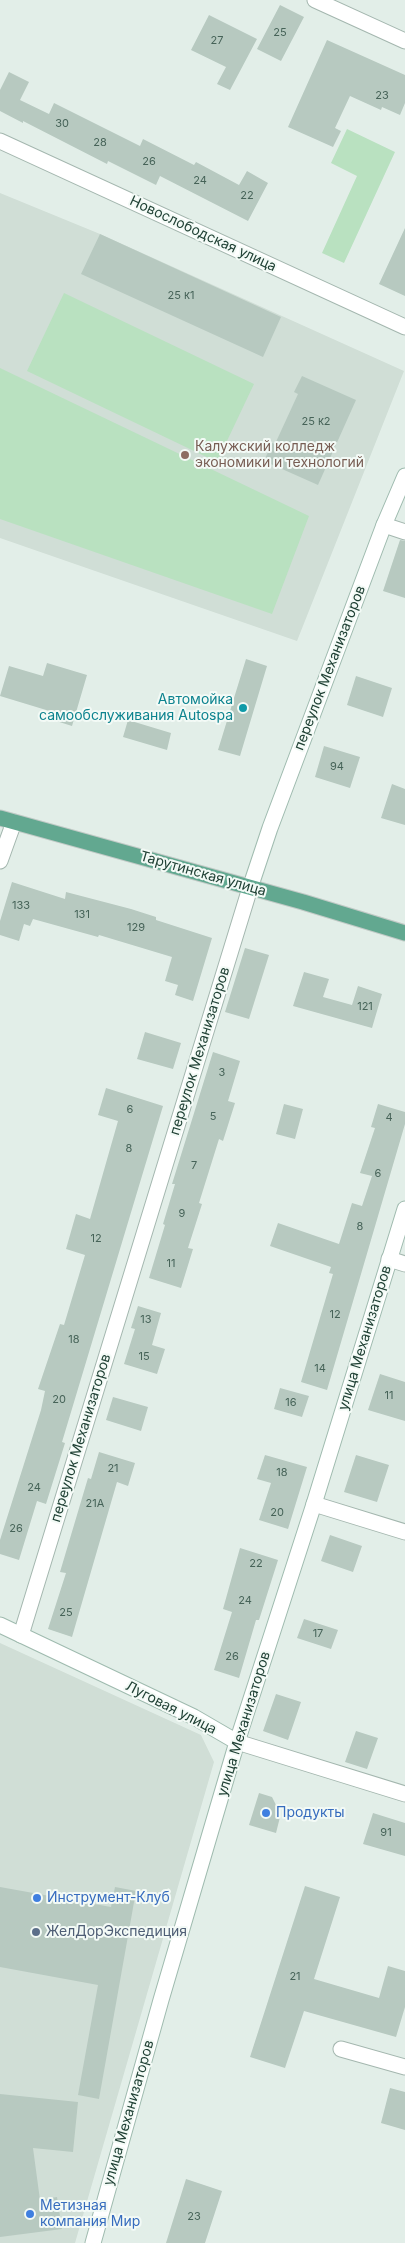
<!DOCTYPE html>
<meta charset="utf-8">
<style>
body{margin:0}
canvas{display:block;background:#e2eee8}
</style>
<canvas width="405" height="2243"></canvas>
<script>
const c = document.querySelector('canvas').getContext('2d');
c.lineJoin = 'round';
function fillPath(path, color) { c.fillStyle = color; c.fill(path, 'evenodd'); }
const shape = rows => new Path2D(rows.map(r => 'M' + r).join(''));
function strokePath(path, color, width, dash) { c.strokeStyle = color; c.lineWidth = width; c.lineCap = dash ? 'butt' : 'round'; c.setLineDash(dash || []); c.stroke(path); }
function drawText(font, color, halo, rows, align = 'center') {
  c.font = font + ' Inter,sans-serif'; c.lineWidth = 4; c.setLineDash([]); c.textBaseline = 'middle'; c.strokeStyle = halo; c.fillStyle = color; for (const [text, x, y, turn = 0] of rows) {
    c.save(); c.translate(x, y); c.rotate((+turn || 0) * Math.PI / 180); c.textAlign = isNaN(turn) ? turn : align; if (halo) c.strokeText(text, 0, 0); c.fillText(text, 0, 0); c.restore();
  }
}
fillPath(shape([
 [0,193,100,234,404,371,297,641,0,538],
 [0,1643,201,1735,214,1762,75,2243,0,2243]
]), '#d0ded6');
fillPath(shape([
 [347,129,395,152,344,263,322,253,357,176,331,163],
 [64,293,254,384,217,462,27,371],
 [0,368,309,516,272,614,0,519]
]), '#b9e1c0');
fillPath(shape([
 [280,5,304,17,281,61,257,49],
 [209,15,257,39,230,90,217,84,226,67,191,50],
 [327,40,405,75,405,103,400,115,382,107,381,110,350,96,335,128,341,131,333,147,288,127],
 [9,72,29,82,20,100,49,114,54,103,140,146,143,139,194,165,196,162,239,185,247,171,268,183,248,221,160,176,156,185,108,161,107,164,23,121,23,123,0,111,0,90],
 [405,228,405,296,379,284],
 [100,234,281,317,263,357,81,274],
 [302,376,356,400,318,485,264,461,272,443,275,444,298,394,294,392],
 [400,540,405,541,405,598,383,591],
 [246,659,267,666,240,756,218,750],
 [47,663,87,675,72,726,53,720,56,713,0,696,9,666,43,676],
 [356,676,392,688,383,717,347,705],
 [128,720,171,733,167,750,123,737],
 [324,746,360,757,350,788,315,777],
 [392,784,405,789,405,825,381,818],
 [12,882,65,899,66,892,131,909,156,917,156,920,212,938,193,1001,175,995,178,985,165,981,172,957,99,935,98,937,33,919,30,926,24,924,19,941,0,935,0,921],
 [245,948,269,955,249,1019,225,1012],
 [304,972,329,979,323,997,352,1005,358,986,382,994,372,1028,293,1006],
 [145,1032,181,1043,173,1069,137,1059],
 [213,1052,240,1061,228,1101,235,1103,223,1141,219,1139,199,1203,202,1204,188,1248,193,1249,181,1288,149,1278,165,1225,163,1224,175,1184,172,1184],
 [106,1088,163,1106,62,1442,65,1443,46,1504,37,1501,19,1560,0,1554,0,1540,41,1410,45,1391,38,1389,60,1324,64,1325,85,1255,66,1249,76,1214,90,1219,118,1121,98,1115],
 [284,1104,303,1109,295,1139,276,1134],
 [378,1104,405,1112,405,1124,327,1390,301,1382,333,1274,329,1273,331,1267,270,1246,278,1223,339,1244,352,1203,362,1206,372,1176,360,1173,375,1128,371,1127],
 [138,1306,161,1313,152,1345,165,1349,157,1374,124,1364,135,1329,131,1328],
 [380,1374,405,1382,405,1421,368,1410],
 [280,1388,309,1396,302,1417,274,1409],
 [113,1397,148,1407,141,1431,106,1420],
 [99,1452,135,1463,128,1486,117,1482,72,1637,48,1629,66,1573,60,1572,88,1478,91,1479],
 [265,1455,307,1467,288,1529,259,1520,271,1483,257,1479],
 [356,1455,389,1465,377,1502,344,1492],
 [330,1535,362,1546,353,1572,321,1561],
 [240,1548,278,1560,259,1620,256,1620,239,1678,214,1670,232,1612,223,1609],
 [304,1619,338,1630,331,1649,297,1638],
 [276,1694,301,1702,288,1740,263,1731],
 [356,1731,378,1738,367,1769,345,1762],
 [259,1793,272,1797,276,1805,280,1817,276,1833,249,1825],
 [373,1813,405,1823,405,1856,363,1844],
 [305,1886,340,1897,314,1979,379,1998,388,1966,405,1971,405,2007,396,2037,304,2011,285,2068,250,2057],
 [0,1887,111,1907,115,1887,136,1891,99,2099,78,2095,98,1985,0,1967],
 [390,2088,405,2092,405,2130,381,2123],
 [0,2094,78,2102,73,2152,33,2148,40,2200,57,2197,62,2229,0,2237],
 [186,2179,222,2191,205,2243,166,2243]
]), '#b7c9c0');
const street = shape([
 [315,0,405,41],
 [0,141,405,327],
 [384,525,405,532],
 [0,861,14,822],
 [389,1259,405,1264],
 [314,1504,405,1532],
 [21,1635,250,888],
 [237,1742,405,1794],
 [341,2049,405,2067]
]);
const secondary = shape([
 [250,888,270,828,384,525,405,476],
 [0,1625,194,1717,237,1742],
 [93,2243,161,2000,237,1742,314,1504,405,1209]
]);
const primary = shape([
 [0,818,303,902,405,933]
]);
strokePath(street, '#a4b7af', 17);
strokePath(secondary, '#9fbbaf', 17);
strokePath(primary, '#c1cac6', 17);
strokePath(street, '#fff', 15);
strokePath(secondary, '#fff', 15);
strokePath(primary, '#62a890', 15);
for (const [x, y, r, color] of [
 [185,455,5,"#8d6e63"],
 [243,708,5,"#0f9aa8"],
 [266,1813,5,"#3f7fe0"],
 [37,1898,5,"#3f7fe0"],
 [36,1932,5,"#5c6f8a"],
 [30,2214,5,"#3f7fe0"]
]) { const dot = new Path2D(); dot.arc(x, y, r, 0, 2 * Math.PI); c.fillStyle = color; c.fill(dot); strokePath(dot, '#f3faf6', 2); }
drawText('11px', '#466358', null, [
 ["25",280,33],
 ["27",217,41],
 ["23",382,96],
 ["30",62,124],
 ["28",100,143],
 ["26",149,162],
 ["24",200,181],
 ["22",247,196],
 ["25 к1",181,296],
 ["25 к2",316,422],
 ["94",337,767],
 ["133",21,906],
 ["131",82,915],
 ["129",136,928],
 ["121",365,1007],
 ["3",222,1073],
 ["6",130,1110],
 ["5",213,1117],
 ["4",389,1118],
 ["8",129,1149],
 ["7",194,1166],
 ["6",378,1174],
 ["9",182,1214],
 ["8",360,1227],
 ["12",96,1239],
 ["11",171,1264],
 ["12",335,1315],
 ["13",146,1320],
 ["18",74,1340],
 ["15",144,1357],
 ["14",320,1369],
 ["11",389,1396],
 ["20",59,1400],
 ["16",291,1403],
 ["21",113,1469],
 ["18",282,1473],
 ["24",34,1488],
 ["21А",95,1504],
 ["20",277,1513],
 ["26",16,1529],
 ["22",256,1564],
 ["24",245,1601],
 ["25",66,1613],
 ["17",318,1634],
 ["26",232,1657],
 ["91",386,1833],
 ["21",295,1977],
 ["23",194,2217]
]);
drawText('14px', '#204135', '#f3faf6', [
 ["Новослободская улица",203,234,25],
 ["переулок Механизаторов",330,668,-69],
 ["Тарутинская улица",203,874,16],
 ["переулок Механизаторов",200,1051,-73],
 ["улица Механизаторов",365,1338,-73],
 ["переулок Механизаторов",81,1438,-73],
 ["Луговая улица",171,1708,27],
 ["улица Механизаторов",244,1724,-73],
 ["улица Механизаторов",129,2113,-74]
]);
drawText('14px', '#785e54', '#f3faf6', [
 ["Калужский колледж",195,447],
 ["экономики и технологий",195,463]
], 'left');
drawText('14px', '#0d838f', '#f3faf6', [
 ["Автомойка",233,700],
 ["самообслуживания Autospa",233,716]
], 'right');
drawText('14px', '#366cbe', '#f3faf6', [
 ["Продукты",276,1813],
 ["Инструмент-Клуб",47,1898],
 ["Метизная",40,2206],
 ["компания Мир",40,2222]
], 'left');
drawText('14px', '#4e5e75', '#f3faf6', [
 ["ЖелДорЭкспедиция",46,1932]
], 'left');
</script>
